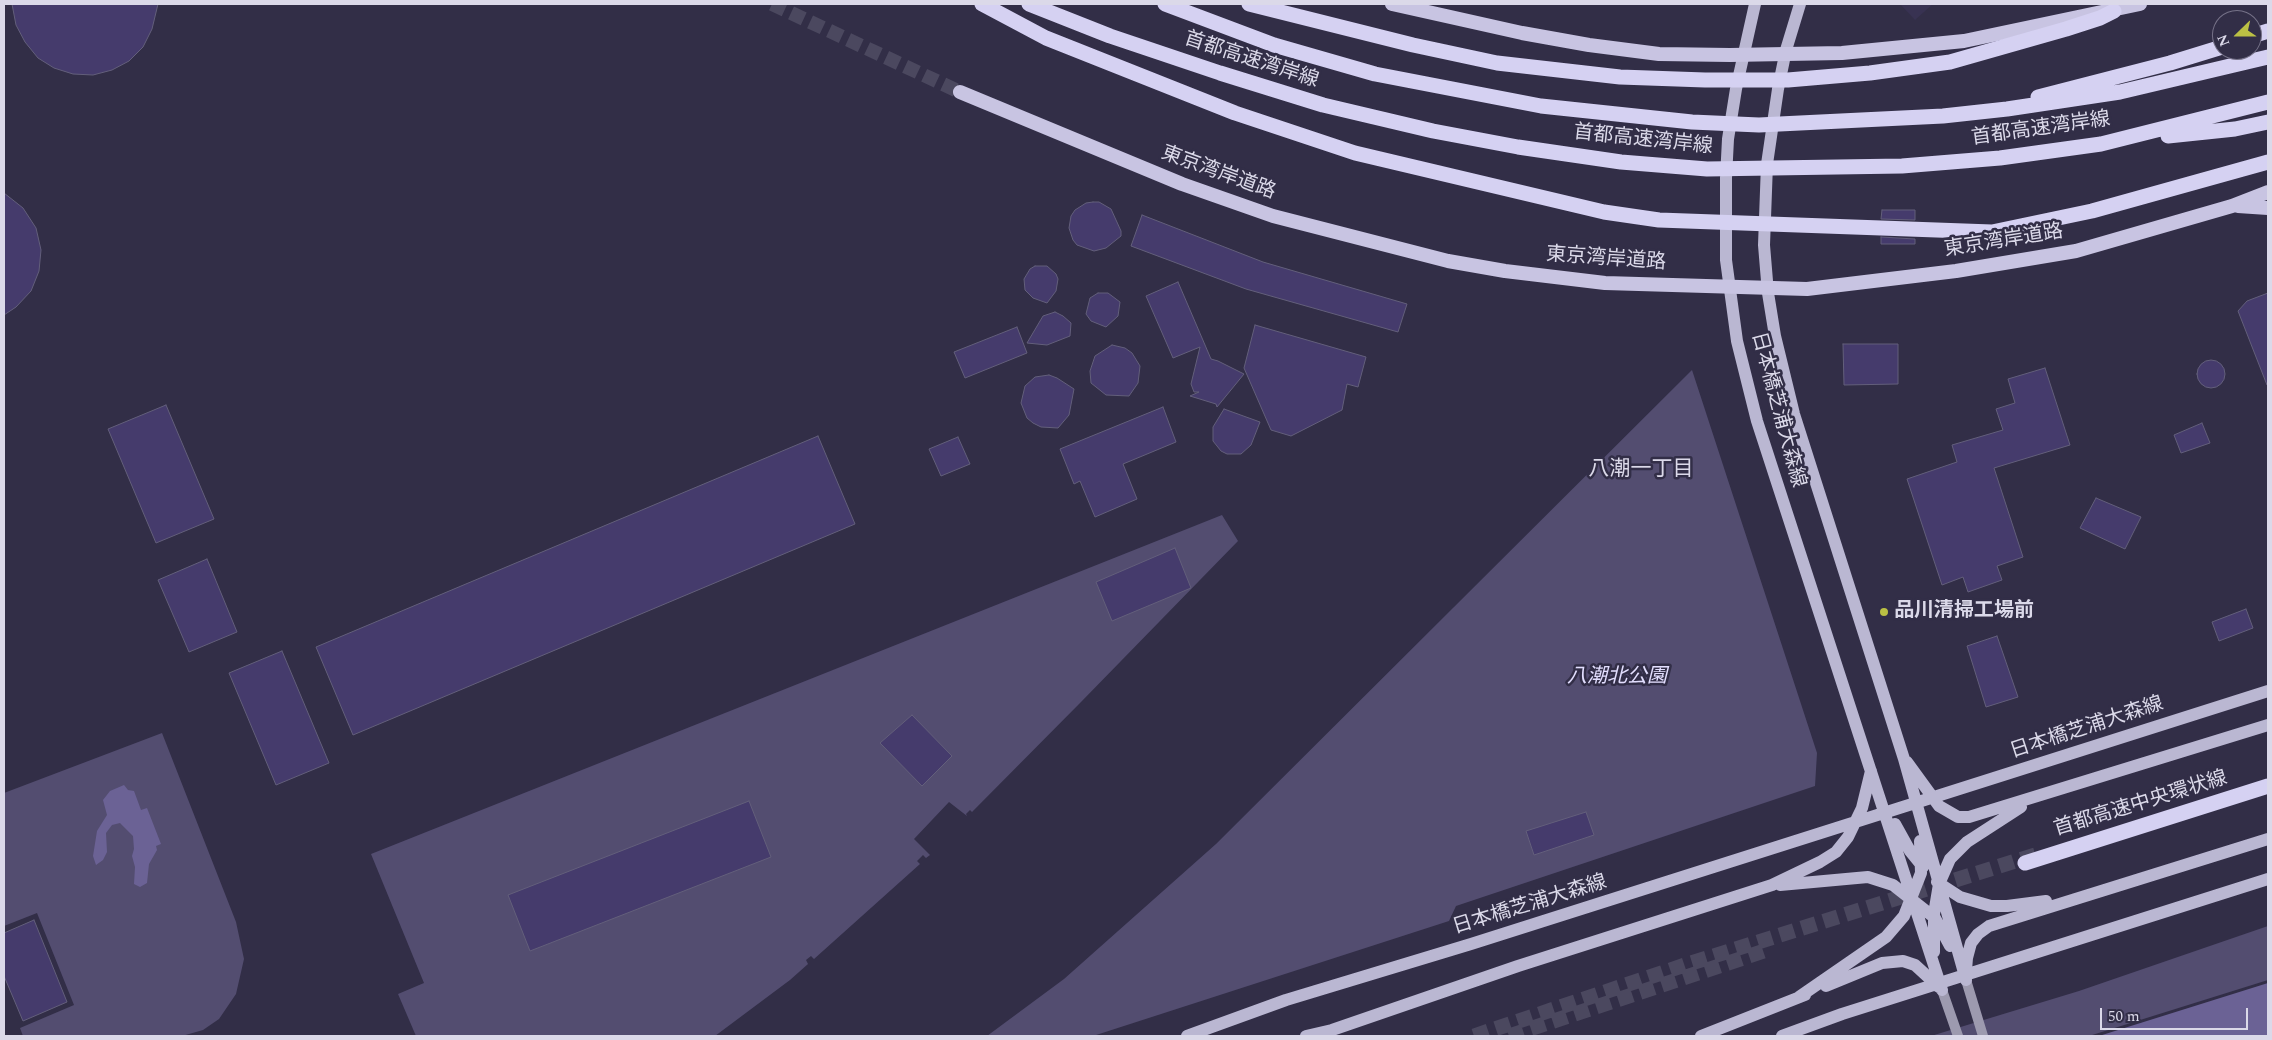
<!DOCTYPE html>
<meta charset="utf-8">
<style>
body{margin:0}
#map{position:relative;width:2272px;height:1040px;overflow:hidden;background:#322e47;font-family:Spectral,serif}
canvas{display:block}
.frame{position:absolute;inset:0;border:5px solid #dbd9e9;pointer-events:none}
.north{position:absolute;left:2212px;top:10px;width:50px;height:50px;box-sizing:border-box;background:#322e47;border:1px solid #767288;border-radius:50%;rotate:248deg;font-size:14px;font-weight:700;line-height:20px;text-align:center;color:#dbd9e9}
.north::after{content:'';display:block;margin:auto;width:18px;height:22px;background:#bbc044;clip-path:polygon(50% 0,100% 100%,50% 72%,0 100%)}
.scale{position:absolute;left:2100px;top:1008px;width:148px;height:22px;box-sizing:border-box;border:2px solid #dbd9e9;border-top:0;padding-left:6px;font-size:15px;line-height:18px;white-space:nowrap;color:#dbd9e9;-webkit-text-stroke:4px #322e47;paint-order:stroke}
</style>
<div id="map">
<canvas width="2272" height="1040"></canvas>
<div class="frame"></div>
<div class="north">N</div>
<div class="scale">50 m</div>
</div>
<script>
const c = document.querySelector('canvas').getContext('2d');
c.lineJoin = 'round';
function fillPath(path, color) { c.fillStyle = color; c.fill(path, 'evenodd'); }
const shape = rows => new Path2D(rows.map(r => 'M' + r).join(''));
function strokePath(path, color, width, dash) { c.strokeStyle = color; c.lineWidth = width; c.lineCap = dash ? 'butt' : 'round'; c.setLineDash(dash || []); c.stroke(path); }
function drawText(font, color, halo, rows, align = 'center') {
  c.font = font + ' Spectral,"Noto Sans JP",serif'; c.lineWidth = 5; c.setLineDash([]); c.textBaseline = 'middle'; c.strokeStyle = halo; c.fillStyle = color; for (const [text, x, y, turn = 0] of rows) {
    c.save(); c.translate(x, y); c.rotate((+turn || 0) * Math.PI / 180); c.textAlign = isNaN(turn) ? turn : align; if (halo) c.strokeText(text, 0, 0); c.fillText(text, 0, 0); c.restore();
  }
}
fillPath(shape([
 [1900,4,1933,4,1915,20]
]), '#383252');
fillPath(shape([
 [1692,370,1817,753,1815,786,1456,906,1449,921,1093,1036,987,1036,1064,979,1216,844],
 [1222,515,1238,541,1081,702,972,812,970,810,966,814,967,816,949,802,914,839,930,855,926,858,923,855,917,861,920,864,814,959,811,956,806,960,808,964,790,980,715,1036,416,1036,398,994,424,983,371,854],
 [162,733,236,922,244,959,236,994,219,1019,203,1030,182,1036,23,1036,20,1028,74,1005,37,913,4,926,4,793],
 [2268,926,2268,980,2089,1036,1931,1036,2079,991]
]), '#534d70');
fillPath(shape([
 [124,785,128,790,134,791,141,810,147,808,161,844,156,846,157,850,149,864,147,883,140,887,134,884,135,867,132,856,134,849,133,836,120,823,112,825,106,833,107,852,103,860,96,865,93,856,97,831,107,815,103,800,110,791],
 [2268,983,2268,1036,2099,1036]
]), '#6b6295');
const building = shape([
 [12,4,158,4,152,29,143,47,129,61,112,70,93,75,73,74,54,68,38,58,25,42,16,25,12,4],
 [4,193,23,208,36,228,41,250,39,271,31,291,16,307,4,315,4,193],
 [1093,202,1099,202,1111,209,1121,231,1121,236,1106,248,1094,251,1077,245,1073,240,1069,228,1071,216,1075,210,1086,203,1093,202],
 [1882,210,1915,210,1915,220,1881,219,1882,210],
 [1142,215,1263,262,1407,304,1398,332,1246,289,1131,246,1142,215],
 [1881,237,1915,239,1915,244,1881,244,1881,237],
 [1035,266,1047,266,1056,274,1058,279,1056,291,1047,303,1033,298,1025,290,1024,279,1030,269,1035,266],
 [1178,282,1211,359,1218,361,1244,374,1217,407,1216,404,1190,396,1199,392,1194,392,1191,384,1200,347,1173,358,1146,296,1178,282],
 [1098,293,1108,293,1120,302,1118,316,1106,327,1091,321,1086,314,1090,298,1098,293],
 [2268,293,2268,385,2267,385,2238,311,2247,301,2268,293],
 [1055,312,1063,316,1071,323,1070,336,1047,345,1027,343,1043,316,1055,312],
 [1255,325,1366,357,1358,387,1347,384,1342,410,1291,436,1271,430,1244,368,1255,325],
 [1017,327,1027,353,965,378,954,352,1017,327],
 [1843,344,1898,344,1898,384,1844,385,1843,344],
 [1112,345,1125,348,1132,353,1140,366,1138,383,1129,396,1106,395,1091,383,1090,371,1095,356,1112,345],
 '2197 374a14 14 0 1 1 28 0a14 14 0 1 1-28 0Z',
 [2045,368,2070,445,1994,468,2023,557,1997,566,2002,580,1968,592,1963,577,1942,585,1907,479,1957,462,1952,445,2003,430,1996,409,2015,403,2008,379,2045,368],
 [1049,375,1057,378,1074,389,1069,415,1058,428,1041,427,1033,423,1027,418,1021,403,1025,386,1035,377,1049,375],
 [166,405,214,519,156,543,108,429,166,405],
 [1163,407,1176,442,1123,464,1137,499,1095,517,1080,481,1074,484,1060,449,1163,407],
 [1224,409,1260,422,1251,445,1241,454,1227,454,1221,451,1213,441,1213,427,1224,409],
 [2202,423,2210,443,2181,453,2174,435,2202,423],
 [818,436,855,524,353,735,316,647,818,436],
 [958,437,970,464,941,476,929,449,958,437],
 [2096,498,2141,517,2125,549,2080,528,2096,498],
 [1175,548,1191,588,1112,621,1096,582,1175,548],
 [207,559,237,632,189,652,158,580,207,559],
 [2246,609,2253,628,2219,641,2212,622,2246,609],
 [1997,636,2018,697,1986,707,1967,646,1997,636],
 [282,651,329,763,276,785,229,673,282,651],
 [912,715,952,756,922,786,880,743,912,715],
 [749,801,771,857,530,951,508,895,749,801],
 [1586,812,1594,835,1534,855,1526,831,1586,812],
 [34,920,67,1002,23,1021,4,976,4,933,34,920]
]);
fillPath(building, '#453b6c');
strokePath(building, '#635f7b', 1);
strokePath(shape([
 [772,4,960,92]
]), '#4b485f', 14, [14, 7]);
strokePath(shape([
 [1474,1036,1688,964,2038,854],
 [1509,1036,1764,951]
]), '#4b485f', 15, [15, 8]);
strokePath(shape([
 [1966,980,1983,1036],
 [1942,990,1958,1036]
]), '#9d9aaf', 10);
strokePath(shape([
 [1755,4,1736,89,1728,139,1726,178,1726,260,1737,341,1757,421,1942,990],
 [1800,4,1786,50,1778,89,1767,164,1764,245,1768,293,1775,336,1794,414,1904,759,1966,980],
 [1907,762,1939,806,1958,817,1969,817,2268,725],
 [1895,824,1910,851,1923,867],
 [1937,882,1960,897,1991,906,2007,906,2046,901],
 [1780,885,1868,877,1893,885,1935,918,1950,946],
 [1934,952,1934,914,1939,884,1950,859,1967,842,2021,807],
 [1966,970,1967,958,1971,943,1978,934,1989,926,2268,839],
 [1826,986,1882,963,1903,961,1915,965,1939,987],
 [1799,997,1886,937,1904,916,1921,873,1920,841],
 [1187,1036,1286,1000,1471,944,2268,691],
 [1306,1036,1332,1030,1518,966,1772,885,1820,862,1836,852,1848,837,1862,808,1871,771],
 [1701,1036,1805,995],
 [1782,1036,1842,1014,2268,879]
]), '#bab7d2', 12);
strokePath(shape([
 [1392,4,1522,33,1589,45,1659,54,1730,55,1842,53,1964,41,2140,4],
 [960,92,1182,184,1273,216,1448,261,1505,271,1605,283,1807,289,1956,271,2076,251,2232,206,2268,192],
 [2238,206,2268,208]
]), '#c8c4e2', 14);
strokePath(shape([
 [982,4,1046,38,1235,113,1355,153,1604,212,1659,220,1992,232,2092,211,2268,162],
 [1029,4,1110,36,1220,73,1323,105,1433,131,1518,147,1621,162,1707,169,1902,166,2000,158,2101,144,2268,102],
 [1165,4,1274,45,1375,74,1541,106,1692,122,1759,125,1943,116,2007,109,2120,92,2268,57],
 [1249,4,1413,45,1497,63,1620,77,1705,80,1788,80,1870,73,1950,62,2066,29,2100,18,2114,11],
 [2252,36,2268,31],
 [2038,97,2170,63,2222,47],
 [2168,136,2235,129,2268,122],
 [2025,863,2268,786]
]), '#d5d1f2', 15);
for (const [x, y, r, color] of [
 [1884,612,5,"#bbc044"]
]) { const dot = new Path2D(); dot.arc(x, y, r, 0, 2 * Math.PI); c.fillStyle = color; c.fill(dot); strokePath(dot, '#322e47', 2); }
drawText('20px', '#dbd9e9', '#322e47', [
 ["首都高速湾岸線",1251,61,18],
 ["首都高速湾岸線",2041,130,-8],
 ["首都高速湾岸線",1643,141,6],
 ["東京湾岸道路",1218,174,20],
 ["東京湾岸道路",2004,242,-9],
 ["東京湾岸道路",1606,260,4],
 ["日本橋芝浦大森線",1777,410,75],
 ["日本橋芝浦大森線",2087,729,-18],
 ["首都高速中央環状線",2141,805,-17],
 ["日本橋芝浦大森線",1530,906,-17]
]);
drawText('bold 20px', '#dbd9e9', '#322e47', [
 ["品川清掃工場前",1894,612]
], 'left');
drawText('italic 20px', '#e2defe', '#322e47', [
 ["八潮北公園",1617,678]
]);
drawText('21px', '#dbd9e9', '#322e47', [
 ["八潮一丁目",1641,471]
]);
</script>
